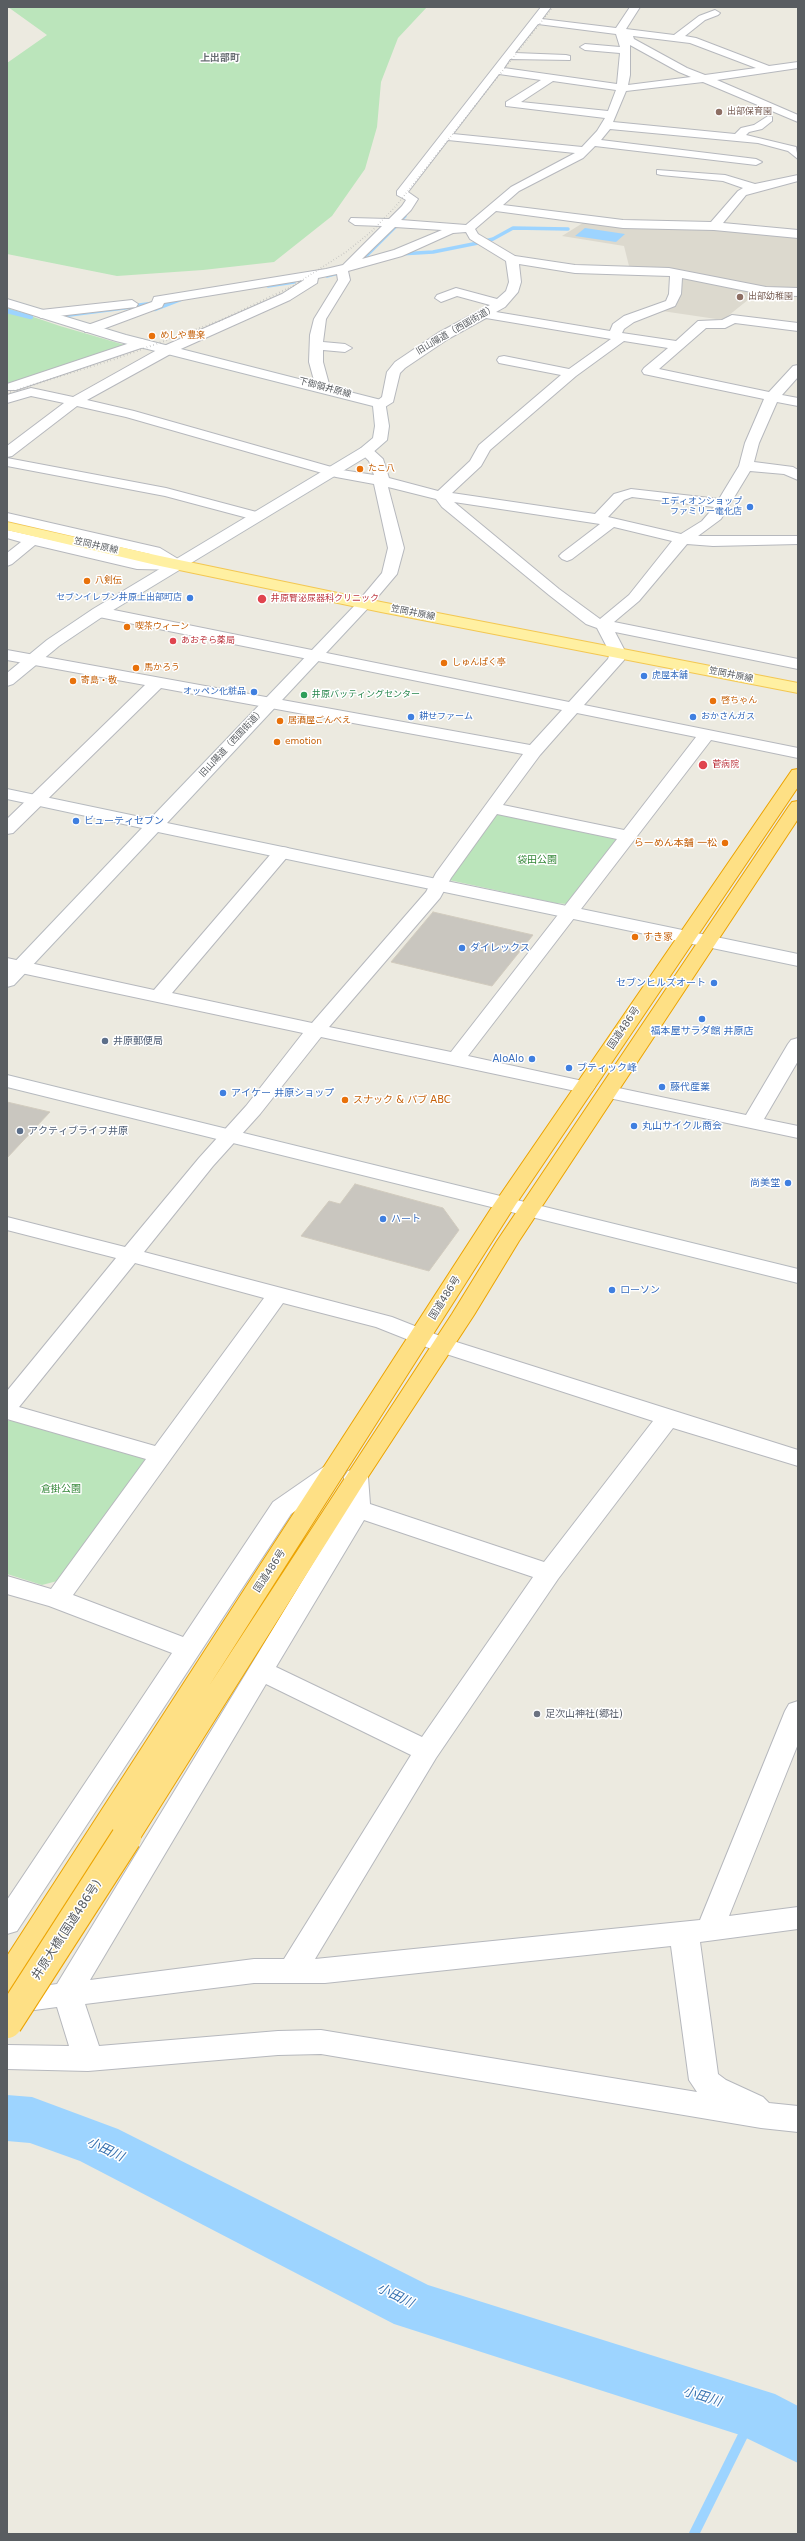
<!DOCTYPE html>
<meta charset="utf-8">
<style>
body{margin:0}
#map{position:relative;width:805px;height:2541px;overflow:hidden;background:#eceae0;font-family:"DejaVu Sans",sans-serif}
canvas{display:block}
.frame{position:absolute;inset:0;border:8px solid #595d61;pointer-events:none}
</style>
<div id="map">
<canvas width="805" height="2541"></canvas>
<div class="frame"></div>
</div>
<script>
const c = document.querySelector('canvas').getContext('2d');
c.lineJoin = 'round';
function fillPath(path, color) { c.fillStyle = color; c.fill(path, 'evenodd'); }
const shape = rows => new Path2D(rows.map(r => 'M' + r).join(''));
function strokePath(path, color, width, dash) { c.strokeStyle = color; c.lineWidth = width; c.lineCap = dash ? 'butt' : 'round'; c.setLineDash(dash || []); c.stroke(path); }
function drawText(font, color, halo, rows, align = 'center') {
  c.font = font + ' "DejaVu Sans","Noto Sans JP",sans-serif'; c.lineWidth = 3; c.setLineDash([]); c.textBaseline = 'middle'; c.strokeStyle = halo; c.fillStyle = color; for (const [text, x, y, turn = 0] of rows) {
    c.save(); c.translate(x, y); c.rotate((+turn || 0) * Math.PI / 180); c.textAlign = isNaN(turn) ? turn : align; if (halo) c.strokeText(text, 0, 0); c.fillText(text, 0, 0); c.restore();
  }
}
fillPath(shape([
 [586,221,798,236,798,290,767,290,630,270,624,246,562,236],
 [682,278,759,291,723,320,662,311,679,288]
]), '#dcd9ce');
fillPath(shape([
 [8,7,427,7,398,38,381,82,377,127,365,169,332,216,274,262,203,270,117,276,7,254,7,63,47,35],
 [7,308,60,326,125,345,7,385],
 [501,813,617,838,618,841,567,904,555,903,449,880,494,815],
 [13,1420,150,1459,61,1580,42,1585,7,1574,7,1421]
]), '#bbe5bb');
fillPath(shape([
 [585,228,625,234,616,242,575,236]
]), '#9dd4ff');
strokePath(shape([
 [400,221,405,216],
 [400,254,433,252,478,243,493,239,513,228,568,229],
 [362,260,397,225],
 [327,276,342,272],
 [268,286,294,282]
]), '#9dd4ff', 3.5);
strokePath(shape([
 [155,309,181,299],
 [7,311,31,317],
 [58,316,151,304]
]), '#9dd4ff', 4.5);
strokePath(shape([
 [694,2534,754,2413]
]), '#9dd4ff', 10);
fillPath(shape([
 [7,2095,32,2097,118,2129,428,2285,775,2394,798,2406,798,2463,740,2435,394,2324,80,2161,30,2143,7,2141,7,2095]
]), '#9dd4ff');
const building = shape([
 [433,912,533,935,492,986,391,962,433,912],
 [7,1102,50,1112,7,1158,7,1102],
 [355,1184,443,1208,459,1230,429,1271,301,1236,329,1201,340,1204,355,1184]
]);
fillPath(building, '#c9c6bf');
strokePath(building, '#d1cbbe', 1);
const street = shape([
 [541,7,551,7,542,19,616,28,630,7,640,7,626,29,674,35,699,16,715,10,720,13,718,15,705,20,685,36,696,38,769,66,798,62,798,68,717,80,798,115,798,122,703,82,626,91,613,122,735,134,741,128,754,125,768,116,772,117,772,121,762,129,749,132,746,135,796,147,798,159,788,151,758,143,610,129,601,140,756,159,762,162,756,165,595,146,583,158,519,191,503,205,623,220,711,222,738,191,743,188,723,181,661,175,657,174,657,170,725,175,755,184,798,175,798,181,746,195,723,223,798,230,798,238,714,230,623,228,496,211,475,229,478,234,515,256,575,265,669,268,766,287,798,288,798,296,766,295,682,278,681,294,675,306,634,322,624,329,622,333,676,341,698,321,722,320,732,315,798,323,798,331,735,323,725,328,706,328,659,369,769,392,793,366,798,365,798,377,782,395,798,398,798,406,777,402,759,443,754,462,793,467,798,470,798,480,784,474,750,471,721,519,698,536,798,536,798,544,713,546,687,544,639,601,614,622,798,659,798,669,615,632,626,653,624,660,584,705,798,748,798,758,711,740,468,1056,592,1083,595,1087,592,1091,585,1093,321,1037,260,1114,213,1166,144,1252,392,1317,450,1340,798,1450,798,1466,673,1428,558,1579,436,1758,315,1959,700,1920,785,1711,789,1704,798,1701,798,1744,729,1916,798,1907,798,1929,700,1942,718,2074,726,2080,763,2097,769,2103,798,2106,798,2132,761,2128,321,2054,278,2055,88,2071,7,2069,7,2045,69,2046,57,2007,12,2013,7,2011,7,1991,57,1984,346,1509,344,1477,348,1471,356,1469,364,1471,368,1477,370,1504,544,1562,653,1421,434,1350,376,1327,283,1303,73,1595,183,1637,273,1502,325,1466,333,1464,341,1466,345,1472,341,1478,291,1514,17,1931,7,1934,7,1900,172,1653,49,1606,7,1594,7,1576,51,1589,146,1459,7,1419,7,1391,116,1258,7,1230,7,1217,125,1247,199,1158,246,1106,303,1033,7,970,7,958,154,990,276,848,282,847,288,848,291,852,288,856,172,993,312,1023,426,892,436,873,523,754,161,688,13,833,7,834,7,819,145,685,7,660,7,650,530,745,562,710,99,617,91,612,99,607,569,702,608,659,610,653,597,628,586,624,549,595,442,507,436,499,388,487,404,548,397,574,369,607,364,609,356,604,382,573,388,548,374,484,336,477,126,417,77,406,12,456,7,457,7,446,64,403,31,396,7,403,7,395,31,388,73,397,164,346,282,294,304,280,164,303,162,307,95,332,85,332,84,329,85,326,152,302,154,297,326,269,343,265,382,226,355,225,349,221,351,218,389,219,402,206,406,200,397,195,397,191,541,7],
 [538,24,616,34,620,47,585,44,580,47,585,50,620,53,617,84,504,68,510,59,570,60,570,56,566,55,515,53,538,24],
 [633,36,690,43,756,68,705,75,687,68,634,39,633,36],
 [630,45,679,72,691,77,628,85,630,75,630,45],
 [499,74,541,80,506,102,506,106,605,118,597,131,582,147,453,134,499,74],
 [553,81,616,90,608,111,521,102,553,81],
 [448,140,575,153,511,187,466,225,401,220,411,210,418,199,408,192,448,140],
 [395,227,442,230,394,250,362,259,395,227],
 [466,232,470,239,506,261,509,282,506,291,497,299,456,288,437,295,435,298,441,302,457,296,490,305,438,333,395,362,387,372,382,397,373,404,375,407,385,407,393,402,400,373,405,368,448,339,486,318,611,339,569,369,504,356,499,357,497,360,499,363,561,375,479,445,470,461,438,491,389,478,383,459,371,448,361,448,359,451,369,461,374,475,342,470,134,411,87,400,174,352,290,300,317,283,318,278,337,274,338,280,314,319,310,335,309,362,315,384,313,387,320,391,325,390,329,384,323,362,323,350,345,352,352,348,345,344,323,342,326,319,350,280,348,271,402,256,453,233,466,232],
 [519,264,575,273,670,276,669,294,666,301,624,316,613,324,610,331,496,312,505,307,518,292,521,282,519,264],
 [624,341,668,348,644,368,642,371,644,374,764,399,745,443,739,466,719,499,631,489,614,494,595,514,452,493,481,466,490,450,576,376,624,341],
 [632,497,714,507,702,521,681,534,608,517,624,500,632,497],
 [454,502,600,524,562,553,559,556,562,559,567,561,572,559,614,527,672,541,629,595,600,619,559,589,454,502],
 [577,713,696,737,624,830,503,805,540,755,577,713],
 [497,814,617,839,451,1052,329,1027,440,898,451,878,497,814],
 [135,1263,264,1298,155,1446,19,1407,135,1263],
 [364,1520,533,1577,422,1737,276,1667,364,1520],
 [266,1684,411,1755,284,1959,254,1959,90,1980,266,1684],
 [671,1946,689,2080,697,2092,321,2030,278,2031,99,2046,85,2004,254,1983,325,1983,671,1946],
 [132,300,138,304,136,307,41,318,35,314,41,310,132,300],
 [142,339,149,343,147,346,16,390,7,390,7,384,142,339],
 [7,458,166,488,264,514,266,517,259,521,165,496,7,466,7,458],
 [7,513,160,548,188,565,180,570,137,569,35,545,12,564,7,566,7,553,21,542,7,538,7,530,137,559,160,560,150,554,7,521,7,513],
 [798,1038,798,1061,764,1119,798,1126,798,1138,609,1098,602,1096,599,1092,602,1088,609,1086,746,1115,788,1044,791,1040,798,1038]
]);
const secondary = shape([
 [7,299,126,335,385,401,389,426,387,440,371,454,105,615,59,646,13,684,7,686,7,673,47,640,93,609,361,448,373,438,375,426,373,406,116,341,7,307,7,299],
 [364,599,369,601,372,604,369,607,167,823,798,954,798,966,158,832,14,985,7,987,7,970,142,828,7,799,7,789,150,819,359,601,364,599],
 [7,1075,798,1269,798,1283,7,1087,7,1075]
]);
const primary = shape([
 [7,522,160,556,381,602,798,683,798,693,381,612,160,566,7,530,7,522]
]);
const highway = shape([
 [798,769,798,787,516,1204,209,1686,452,1314,497,1241,789,806,792,802,798,801,798,819,519,1241,474,1315,364,1483,136,1845,126,1849,116,1845,112,1838,17,1988,7,1992,7,1956,494,1204,792,770,798,769]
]);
strokePath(street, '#b6b8bd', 2);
strokePath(secondary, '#b6babf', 2);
strokePath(primary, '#f3c752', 2);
strokePath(highway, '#eca300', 2);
fillPath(street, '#fff');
fillPath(secondary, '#fff');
fillPath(primary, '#fff0a2');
fillPath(highway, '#fee085');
strokePath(shape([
 [288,289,346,252,372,231,396,206,553,7]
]), '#b2b3b3', 1.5, [0.5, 2.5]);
strokePath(shape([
 [7,393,115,359,219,321,289,288]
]), '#b2b3b3', 2, [0.5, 3]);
const highwayBridge = shape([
 [7,2023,126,1838]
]);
strokePath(highwayBridge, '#eca300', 32, []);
strokePath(highwayBridge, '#fee085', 30);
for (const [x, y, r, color] of [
 [719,112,4,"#8d6e63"],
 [740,297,4,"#8d6e63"],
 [152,336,4,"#e8710a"],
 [360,469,4,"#e8710a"],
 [750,507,4,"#3f7fe0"],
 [87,581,4,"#e8710a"],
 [190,598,4,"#3f7fe0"],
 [262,599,5,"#e0444e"],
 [127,627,4,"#e8710a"],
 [173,641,4,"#e0444e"],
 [444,663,4,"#e8710a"],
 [136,668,4,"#e8710a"],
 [644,676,4,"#3f7fe0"],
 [73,681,4,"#e8710a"],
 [254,692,4,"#3f7fe0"],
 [304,695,4,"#2e9e5b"],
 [713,701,4,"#e8710a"],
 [411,717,4,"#3f7fe0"],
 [693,717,4,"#3f7fe0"],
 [280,721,4,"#e8710a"],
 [277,742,4,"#e8710a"],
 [703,765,5,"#e0444e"],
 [76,821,4,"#3f7fe0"],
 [725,843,4,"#e8710a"],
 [635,937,4,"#e8710a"],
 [462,948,4,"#3f7fe0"],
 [714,983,4,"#3f7fe0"],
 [702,1019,4,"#3f7fe0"],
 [105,1041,4,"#5c6f8a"],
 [532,1059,4,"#3f7fe0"],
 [569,1068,4,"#3f7fe0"],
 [662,1087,4,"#3f7fe0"],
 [223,1093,4,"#3f7fe0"],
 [345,1100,4,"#e8710a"],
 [634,1126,4,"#3f7fe0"],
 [20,1131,4,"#5c6f8a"],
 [788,1183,4,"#3f7fe0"],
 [383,1219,4,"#3f7fe0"],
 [612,1290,4,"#3f7fe0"],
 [537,1714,4,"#6b7280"]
]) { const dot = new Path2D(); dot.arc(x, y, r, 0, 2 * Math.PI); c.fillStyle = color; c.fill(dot); strokePath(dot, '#fff', 1.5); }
drawText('9px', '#785e54', '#fff', [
 ["出部保育園",727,112],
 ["出部幼稚園",748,297]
], 'left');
drawText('9px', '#595d61', '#fff', [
 ["旧山陽道（西国街道）",456,330,-30],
 ["下御領井原線",325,388,15],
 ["笠岡井原線",96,546,13],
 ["笠岡井原線",413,613,11],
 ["笠岡井原線",731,675,11],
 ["旧山陽道（西国街道）",232,743,-47]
]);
drawText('9px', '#c56008', '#fff', [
 ["めしや豊楽",160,336],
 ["たこ八",368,469],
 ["八剣伝",95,581],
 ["喫茶ウィーン",135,627],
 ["しゅんぱく亭",452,663],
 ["馬かろう",144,668],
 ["寄島・敬",81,681],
 ["啓ちゃん",721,701],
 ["居酒屋ごんべえ",288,721],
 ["emotion",285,742]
], 'left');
drawText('9px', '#366cbe', '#fff', [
 ["エディオンショップ",742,502],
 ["ファミリー電化店",742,512],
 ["セブンイレブン井原上出部町店",182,598],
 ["虎屋本舗",652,676,"left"],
 ["オッペン化粧品",246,692],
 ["耕せファーム",419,717,"left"],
 ["おかさんガス",701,717,"left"]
], 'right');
drawText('9px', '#be3a42', '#fff', [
 ["井原腎泌尿器科クリニック",271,599],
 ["あおぞら薬局",181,641],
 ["菅病院",712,765]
], 'left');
drawText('9px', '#27864d', '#fff', [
 ["井原バッティングセンター",312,695]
], 'left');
drawText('bold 10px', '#6a6f74', '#fff', [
 ["上出部町",220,58]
]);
drawText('10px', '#366cbe', '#fff', [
 ["ビューティセブン",84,821],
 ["ダイレックス",470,948],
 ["セブンヒルズオート",706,983,"right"],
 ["福本屋サラダ館 井原店",702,1031,"center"],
 ["AloAlo",524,1059,"right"],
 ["ブティック峰",577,1068],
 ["藤代産業",670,1087],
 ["アイケー 井原ショップ",231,1093],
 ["丸山サイクル商会",642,1126],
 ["尚美堂",780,1183,"right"],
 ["ハート",391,1219],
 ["ローソン",620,1290]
], 'left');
drawText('10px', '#c56008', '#fff', [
 ["らーめん本舗 一松",717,843,"right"],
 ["すき家",643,937],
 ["スナック & パブ ABC",353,1100]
], 'left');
drawText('10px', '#338637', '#fff', [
 ["袋田公園",537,860],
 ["倉掛公園",61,1489]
]);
drawText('10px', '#595d61', '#fff', [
 ["国道486号",624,1028,-56],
 ["国道486号",445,1298,-58],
 ["国道486号",270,1571,-57]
]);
drawText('10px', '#4e5e75', '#fff', [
 ["井原郵便局",113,1041],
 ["アクティブライフ井原",28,1131]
], 'left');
drawText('10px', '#5b616d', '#fff', [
 ["足次山神社(郷社)",545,1714]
], 'left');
drawText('12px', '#595d61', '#fff', [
 ["井原大橋(国道486号)",67,1930,-57]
]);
drawText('italic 13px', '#3a74b2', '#fff', [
 ["小田川",105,2150,25],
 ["小田川",395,2296,26],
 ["小田川",702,2397,17]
]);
</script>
